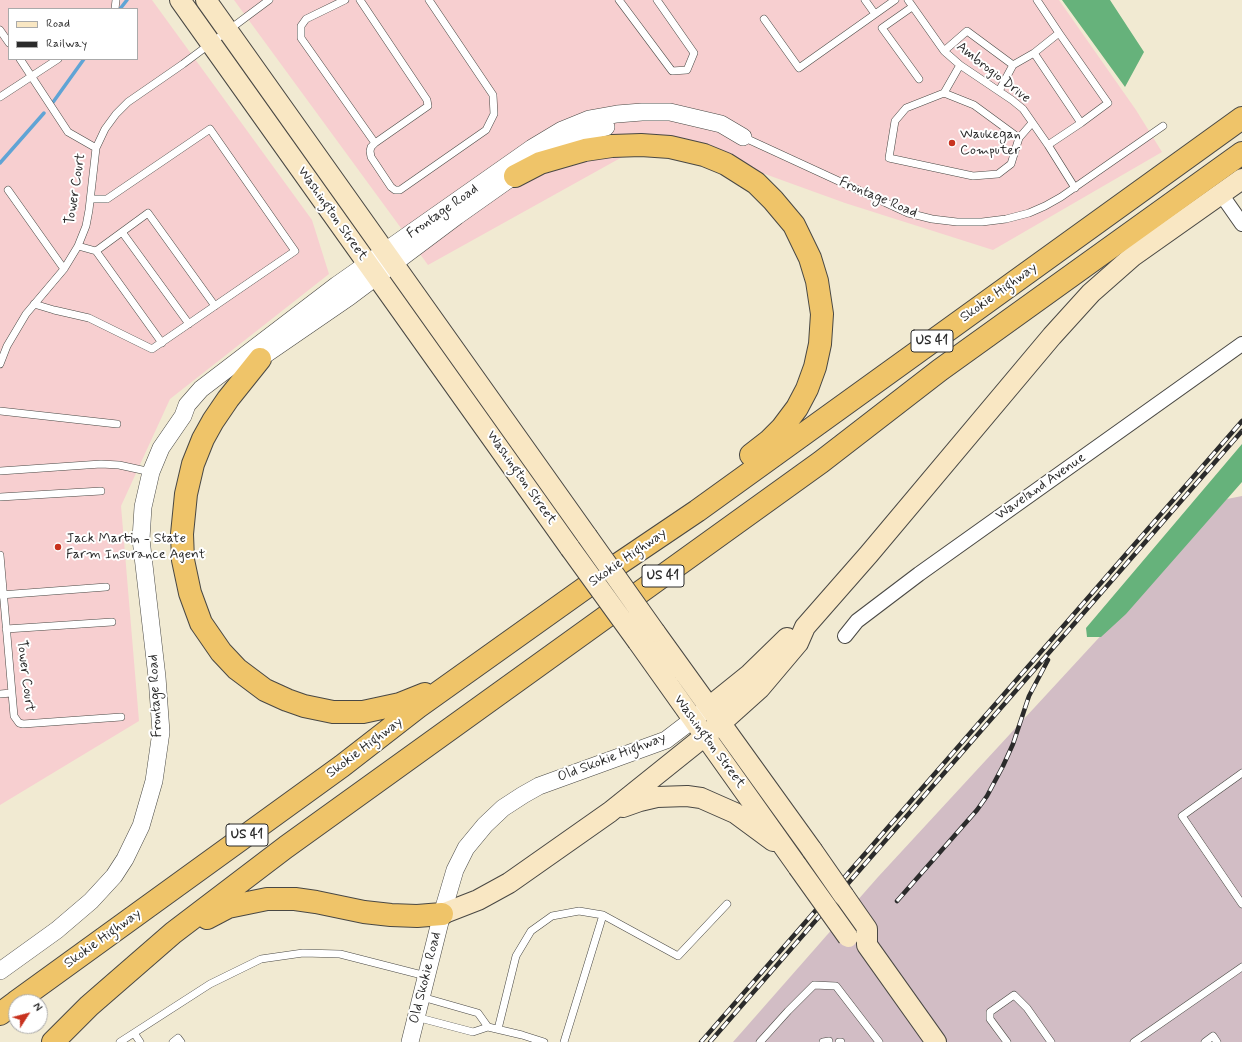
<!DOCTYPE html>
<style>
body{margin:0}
#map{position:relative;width:1242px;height:1042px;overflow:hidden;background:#f1ead2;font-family:Mynerve,sans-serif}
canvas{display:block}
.legend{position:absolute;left:8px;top:8px;width:130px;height:52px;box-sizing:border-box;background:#fff;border:1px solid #aaa;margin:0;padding:5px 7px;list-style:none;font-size:12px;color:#2b2b2b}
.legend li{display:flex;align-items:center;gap:8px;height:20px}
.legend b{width:20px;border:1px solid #aaa}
.north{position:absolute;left:8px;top:994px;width:40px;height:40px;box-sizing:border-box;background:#fff;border:1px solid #aaa;border-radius:50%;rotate:54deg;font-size:11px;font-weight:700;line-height:16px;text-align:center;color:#2b2b2b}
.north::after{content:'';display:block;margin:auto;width:14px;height:18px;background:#c8321e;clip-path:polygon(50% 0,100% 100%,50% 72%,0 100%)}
</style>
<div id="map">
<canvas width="1242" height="1042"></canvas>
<ul class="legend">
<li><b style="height:5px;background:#f9e7c3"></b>Road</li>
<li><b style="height:5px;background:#2b2b2b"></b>Railway</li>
</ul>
<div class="north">N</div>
</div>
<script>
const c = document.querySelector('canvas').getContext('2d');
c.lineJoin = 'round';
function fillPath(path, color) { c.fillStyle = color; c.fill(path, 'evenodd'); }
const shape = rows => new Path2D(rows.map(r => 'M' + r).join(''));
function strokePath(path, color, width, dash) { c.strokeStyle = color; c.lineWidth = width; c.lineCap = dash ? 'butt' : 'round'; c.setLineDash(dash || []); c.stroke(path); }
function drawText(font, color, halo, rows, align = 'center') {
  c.font = font + ' Mynerve,sans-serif'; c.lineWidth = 4; c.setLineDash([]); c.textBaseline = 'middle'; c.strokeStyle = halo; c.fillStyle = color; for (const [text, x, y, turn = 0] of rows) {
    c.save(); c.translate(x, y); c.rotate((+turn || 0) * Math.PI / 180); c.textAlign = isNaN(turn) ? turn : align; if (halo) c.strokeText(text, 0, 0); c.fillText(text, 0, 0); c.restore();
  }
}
fillPath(shape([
 [0,0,152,0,312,220,329,274,170,399,121,506,139,721,0,805],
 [9,9,137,9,137,59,9,59],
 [234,0,1059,0,1136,110,1162,152,993,250,845,203,660,136,428,265]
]), '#f7cfd0');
fillPath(shape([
 [1242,496,1242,1042,733,1042,878,877,1227,499]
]), '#d2bdc5');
fillPath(shape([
 [1062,0,1110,0,1144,52,1125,87],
 [1242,444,1242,482,1126,614,1101,637,1087,637,1086,628]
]), '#66b27b');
strokePath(shape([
 [120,9,127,0],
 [51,105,84,59],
 [0,163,44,113]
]), '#60a4d5', 3.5);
const service = shape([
 [345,0,306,19,301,26,301,38,375,143,428,106,427,100,360,0],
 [619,0,672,71,687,70,694,53,657,0],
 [865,0,875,14],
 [908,0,944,51,960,65,1012,100,1023,109,1048,145,1075,188],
 [912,7,882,28,919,79],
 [115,9,116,0],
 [764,19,799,68,895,0],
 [0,30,9,43],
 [1059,33,1108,103,1081,123],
 [944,51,967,31,1013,65,1034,53,1059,33,1037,0],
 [1034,53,1081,123,1048,145],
 [20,59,68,132,96,148],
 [960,65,944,93,906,108,895,121,889,158,973,176,998,174,1011,164,1019,138,1032,123],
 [999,91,1013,65],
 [944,93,974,105,1019,138],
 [0,97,58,59],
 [743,137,908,213,932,219,957,222,982,222,1006,219,1029,213,1045,206,1061,197,1163,126],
 [375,143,371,147,370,151,371,157,391,187,395,190,400,190,486,130,494,114,493,95,429,0],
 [8,190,64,269],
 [122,232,189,324],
 [78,246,96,251,148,213,215,306],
 [96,251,162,343],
 [34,304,54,310,89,318,152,349,295,251,210,129,107,199,91,199],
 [0,364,7,346,26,314,64,269,78,246,86,226,89,210,96,148,105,129,116,114,128,102,183,64,269,0],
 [0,411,117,424],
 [0,471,101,464,119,465,151,472],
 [0,497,101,491],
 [0,555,14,716,19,723,23,724,121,717],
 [0,595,106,587],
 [6,629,112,622],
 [0,694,11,693],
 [1242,773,1182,816,1242,904],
 [422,997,478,1013,488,1027],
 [416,1017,473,1032,488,1027,522,1035,544,1042],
 [498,1029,516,956,531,931,552,916,579,911,603,915,678,956,727,904],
 [134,1033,140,1042],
 [120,1042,210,984,261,959,303,953,340,954,426,976],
 [173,1042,178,1038,181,1042],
 [564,1042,603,915],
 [760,1042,788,1011,814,985,836,986,879,1042],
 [823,1042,829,1041],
 [839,1042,841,1042],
 [1007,1042,990,1019,990,1012,1014,995,1027,1008,1051,1042],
 [1134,1042,1242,967],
 [1205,1042,1213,1036,1217,1042]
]);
const minor = shape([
 [1221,194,1242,224],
 [845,636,857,621,919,574,1242,344]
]);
const tertiary = shape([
 [250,365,349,297,457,216,556,146,591,131,606,127],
 [0,971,57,930,91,901,114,876,125,859,141,826,154,781,161,732,157,677,141,539,143,507,151,472,161,448,183,416,187,405,201,389,337,285,532,148,562,130,589,119,617,114,642,112,670,112,721,124,743,137],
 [410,1042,442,914,455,870,466,848,485,825,503,808,523,795,539,786,666,740,704,711]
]);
const secondary = shape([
 [180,0,570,548],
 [206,0,587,536],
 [655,632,812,850],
 [638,642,798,867],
 [709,707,750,674,787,638],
 [623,807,640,801,657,797,687,796,701,798,735,813,773,841],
 [844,896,867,929,867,945,936,1042],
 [442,914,478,900,509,883,610,812,721,723,760,688,798,643,805,627,869,554,1052,336,1091,293,1133,256,1242,179]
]);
const trunk = shape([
 [515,176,540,163,585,150,612,146,641,145,670,147,704,155,726,164,756,183,773,200,794,225,810,258,817,281,822,314,820,344,815,367,807,389,797,408,782,428,769,441,751,455],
 [260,359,228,399,213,421,203,439,193,464,186,494,182,534,183,560,190,593,201,623,221,652,237,669,265,690,287,700,304,706,333,712,363,712,400,704,425,694],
 [207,918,228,907,267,899,295,899,316,902,364,912,391,915,417,916,442,914],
 [16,1002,342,766,418,707,620,563,697,511,1242,118],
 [0,1014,16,1002],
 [53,1042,89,1006,173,933,286,847,821,462,940,370,1242,153]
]);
strokePath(service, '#494844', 8);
strokePath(minor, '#494844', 16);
strokePath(tertiary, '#494844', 18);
strokePath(secondary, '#494844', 22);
strokePath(trunk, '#494844', 24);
strokePath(service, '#fff', 7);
strokePath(minor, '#fff', 14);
strokePath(tertiary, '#fff', 17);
strokePath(secondary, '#f9e7c3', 20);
strokePath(trunk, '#efc469', 22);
const rail = shape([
 [897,901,977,810,987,796,1003,766,1013,744,1029,696,1048,660],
 [701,1042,1242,421],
 [710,1042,1242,431]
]);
strokePath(rail, '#2b2b2b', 4.5);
strokePath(rail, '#fff', 3, [9]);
const secondaryBridge = shape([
 [587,536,655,632],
 [570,548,638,642],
 [812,850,844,896],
 [798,867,848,937]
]);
strokePath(secondaryBridge, '#494844', 22, []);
strokePath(secondaryBridge, '#f9e7c3', 20);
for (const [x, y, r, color] of [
 [952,143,4,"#c8321e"],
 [58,547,4,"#c8321e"]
]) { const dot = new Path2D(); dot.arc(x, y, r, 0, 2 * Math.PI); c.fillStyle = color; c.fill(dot); strokePath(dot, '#fff', 1.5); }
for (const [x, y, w] of [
 [932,341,42],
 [663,576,42],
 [247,835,42]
]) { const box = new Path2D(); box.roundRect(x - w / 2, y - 11, w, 22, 3); c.fillStyle = '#fff'; c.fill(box); strokePath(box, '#2b2b2b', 1); }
drawText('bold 13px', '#2b2b2b', null, [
 ["US 41",932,341],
 ["US 41",663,576],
 ["US 41",247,835]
]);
drawText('14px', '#2b2b2b', '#fff', [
 ["Ambrogio Drive",993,73,38],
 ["Tower Court",76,189,-81],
 ["Frontage Road",878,198,23],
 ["Frontage Road",443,212,-35],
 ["Washington Street",332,214,55],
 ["Skokie Highway",999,293,-36],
 ["Washington Street",521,478,55],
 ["Waveland Avenue",1041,487,-35],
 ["Skokie Highway",628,558,-35],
 ["Tower Court",25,676,83],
 ["Frontage Road",156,696,-93],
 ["Washington Street",709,742,54],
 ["Skokie Highway",365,748,-37],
 ["Old Skokie Highway",612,758,-21],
 ["Skokie Highway",103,939,-36],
 ["Old Skokie Road",426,978,-76]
]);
drawText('14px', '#2b2b2b', '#fff', [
 ["Waukegan",960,135],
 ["Computer",960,151],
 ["Jack Martin - State",66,539],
 ["Farm Insurance Agent",66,555]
], 'left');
</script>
